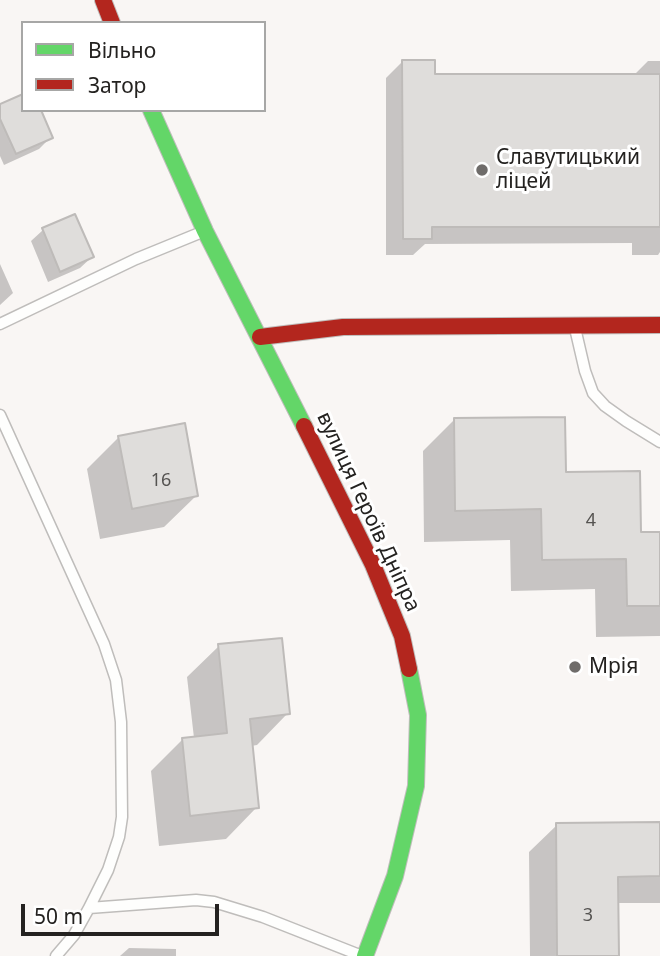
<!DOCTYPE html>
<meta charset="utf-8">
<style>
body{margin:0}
#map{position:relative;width:660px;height:956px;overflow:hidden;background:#f9f6f4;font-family:"Noto Sans",sans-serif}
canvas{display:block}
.legend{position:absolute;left:21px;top:21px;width:245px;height:91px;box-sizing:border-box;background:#fff;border:2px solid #a7a7a6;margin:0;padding:9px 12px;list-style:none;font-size:21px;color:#242220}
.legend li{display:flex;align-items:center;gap:14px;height:35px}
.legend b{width:35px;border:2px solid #a7a7a6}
.scale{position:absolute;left:21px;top:904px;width:198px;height:32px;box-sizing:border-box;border:4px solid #242220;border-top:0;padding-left:9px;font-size:21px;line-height:24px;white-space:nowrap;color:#242220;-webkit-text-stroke:5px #fff;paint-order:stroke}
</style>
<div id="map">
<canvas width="660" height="956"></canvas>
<ul class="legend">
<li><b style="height:9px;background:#63d668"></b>Вільно</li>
<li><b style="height:9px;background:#b3261e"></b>Затор</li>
</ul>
<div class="scale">50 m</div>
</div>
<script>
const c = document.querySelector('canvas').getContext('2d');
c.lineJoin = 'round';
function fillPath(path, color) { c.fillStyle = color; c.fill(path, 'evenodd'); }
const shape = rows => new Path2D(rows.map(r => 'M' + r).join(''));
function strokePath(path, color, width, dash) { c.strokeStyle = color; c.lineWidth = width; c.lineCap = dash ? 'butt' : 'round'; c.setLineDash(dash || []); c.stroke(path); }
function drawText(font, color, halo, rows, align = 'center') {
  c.font = font + ' "Noto Sans",sans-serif'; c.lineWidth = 6; c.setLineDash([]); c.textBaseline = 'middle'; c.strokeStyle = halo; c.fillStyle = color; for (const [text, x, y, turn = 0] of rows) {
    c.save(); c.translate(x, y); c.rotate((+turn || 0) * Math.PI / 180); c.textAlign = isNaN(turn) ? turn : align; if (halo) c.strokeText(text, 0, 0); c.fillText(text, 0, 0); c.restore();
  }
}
fillPath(shape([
 [403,61,433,76,633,76,648,61,660,61,660,252,658,255,632,255,632,243,425,244,413,255,386,255,386,78],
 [0,106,23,110,51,137,39,149,4,165,0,156],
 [43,230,92,257,80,268,48,282,31,241],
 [0,264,13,293,0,305],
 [454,420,564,474,639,534,660,533,660,636,596,637,595,589,511,591,510,540,424,542,423,451],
 [119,437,196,496,164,527,100,539,87,469],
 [219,646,288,713,257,745,251,746,257,807,226,839,159,846,151,771,183,739,194,738,187,677],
 [660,824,660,903,617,903,617,956,530,956,529,852,557,825],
 [129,948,176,949,176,956,120,956]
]), '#0003');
const building = shape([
 [402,60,435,60,435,74,660,74,660,227,432,227,432,239,403,239,402,60],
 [23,94,23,110,41,110,53,138,16,154,0,119,0,104,23,94],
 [75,214,94,257,60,272,42,228,75,214],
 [565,417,566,472,640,471,641,532,660,532,660,606,627,606,626,559,542,560,541,509,455,511,454,418,565,417],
 [185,423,198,496,132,509,118,436,185,423],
 [282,638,290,714,250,719,259,808,190,816,182,738,227,733,218,644,282,638],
 [660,822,660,876,618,877,619,956,557,956,556,823,660,822]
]);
fillPath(building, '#dfdddb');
strokePath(building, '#bebbb9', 2);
const lane = shape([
 [0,324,136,259,202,232],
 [575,328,585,371,593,393,605,406,626,421,660,442],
 [0,415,104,644,116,680,121,722,122,817,119,837,108,870,89,908],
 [56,956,74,935,89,908,196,900,214,902,263,917,362,956]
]);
const fast = shape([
 [151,110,205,231,304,426],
 [365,956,395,876,416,786,418,715,409,669]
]);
const jam = shape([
 [103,0,112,23],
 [260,337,343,327,660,325],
 [304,426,373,565,402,636,409,669]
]);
strokePath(lane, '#bfbdbb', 13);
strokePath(fast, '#bfbdbb', 18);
strokePath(jam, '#bfbdbb', 18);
strokePath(lane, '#fefefd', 10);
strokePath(fast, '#63d668', 16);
strokePath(jam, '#b3261e', 16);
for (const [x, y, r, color] of [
 [482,170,7,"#6f6c6a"],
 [575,667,7,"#6f6c6a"]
]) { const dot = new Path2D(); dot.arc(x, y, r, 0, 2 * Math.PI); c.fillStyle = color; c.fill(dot); strokePath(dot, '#fff', 2.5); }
drawText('18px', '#555351', null, [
 ["16",161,481],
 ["4",591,521],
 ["3",588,916]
]);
drawText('21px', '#242220', '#fff', [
 ["Славутицький",496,158],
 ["ліцей",496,182],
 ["Мрiя",589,667]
], 'left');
drawText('21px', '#242220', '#fff', [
 ["вулиця Героїв Дніпра",368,512,65]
]);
</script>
